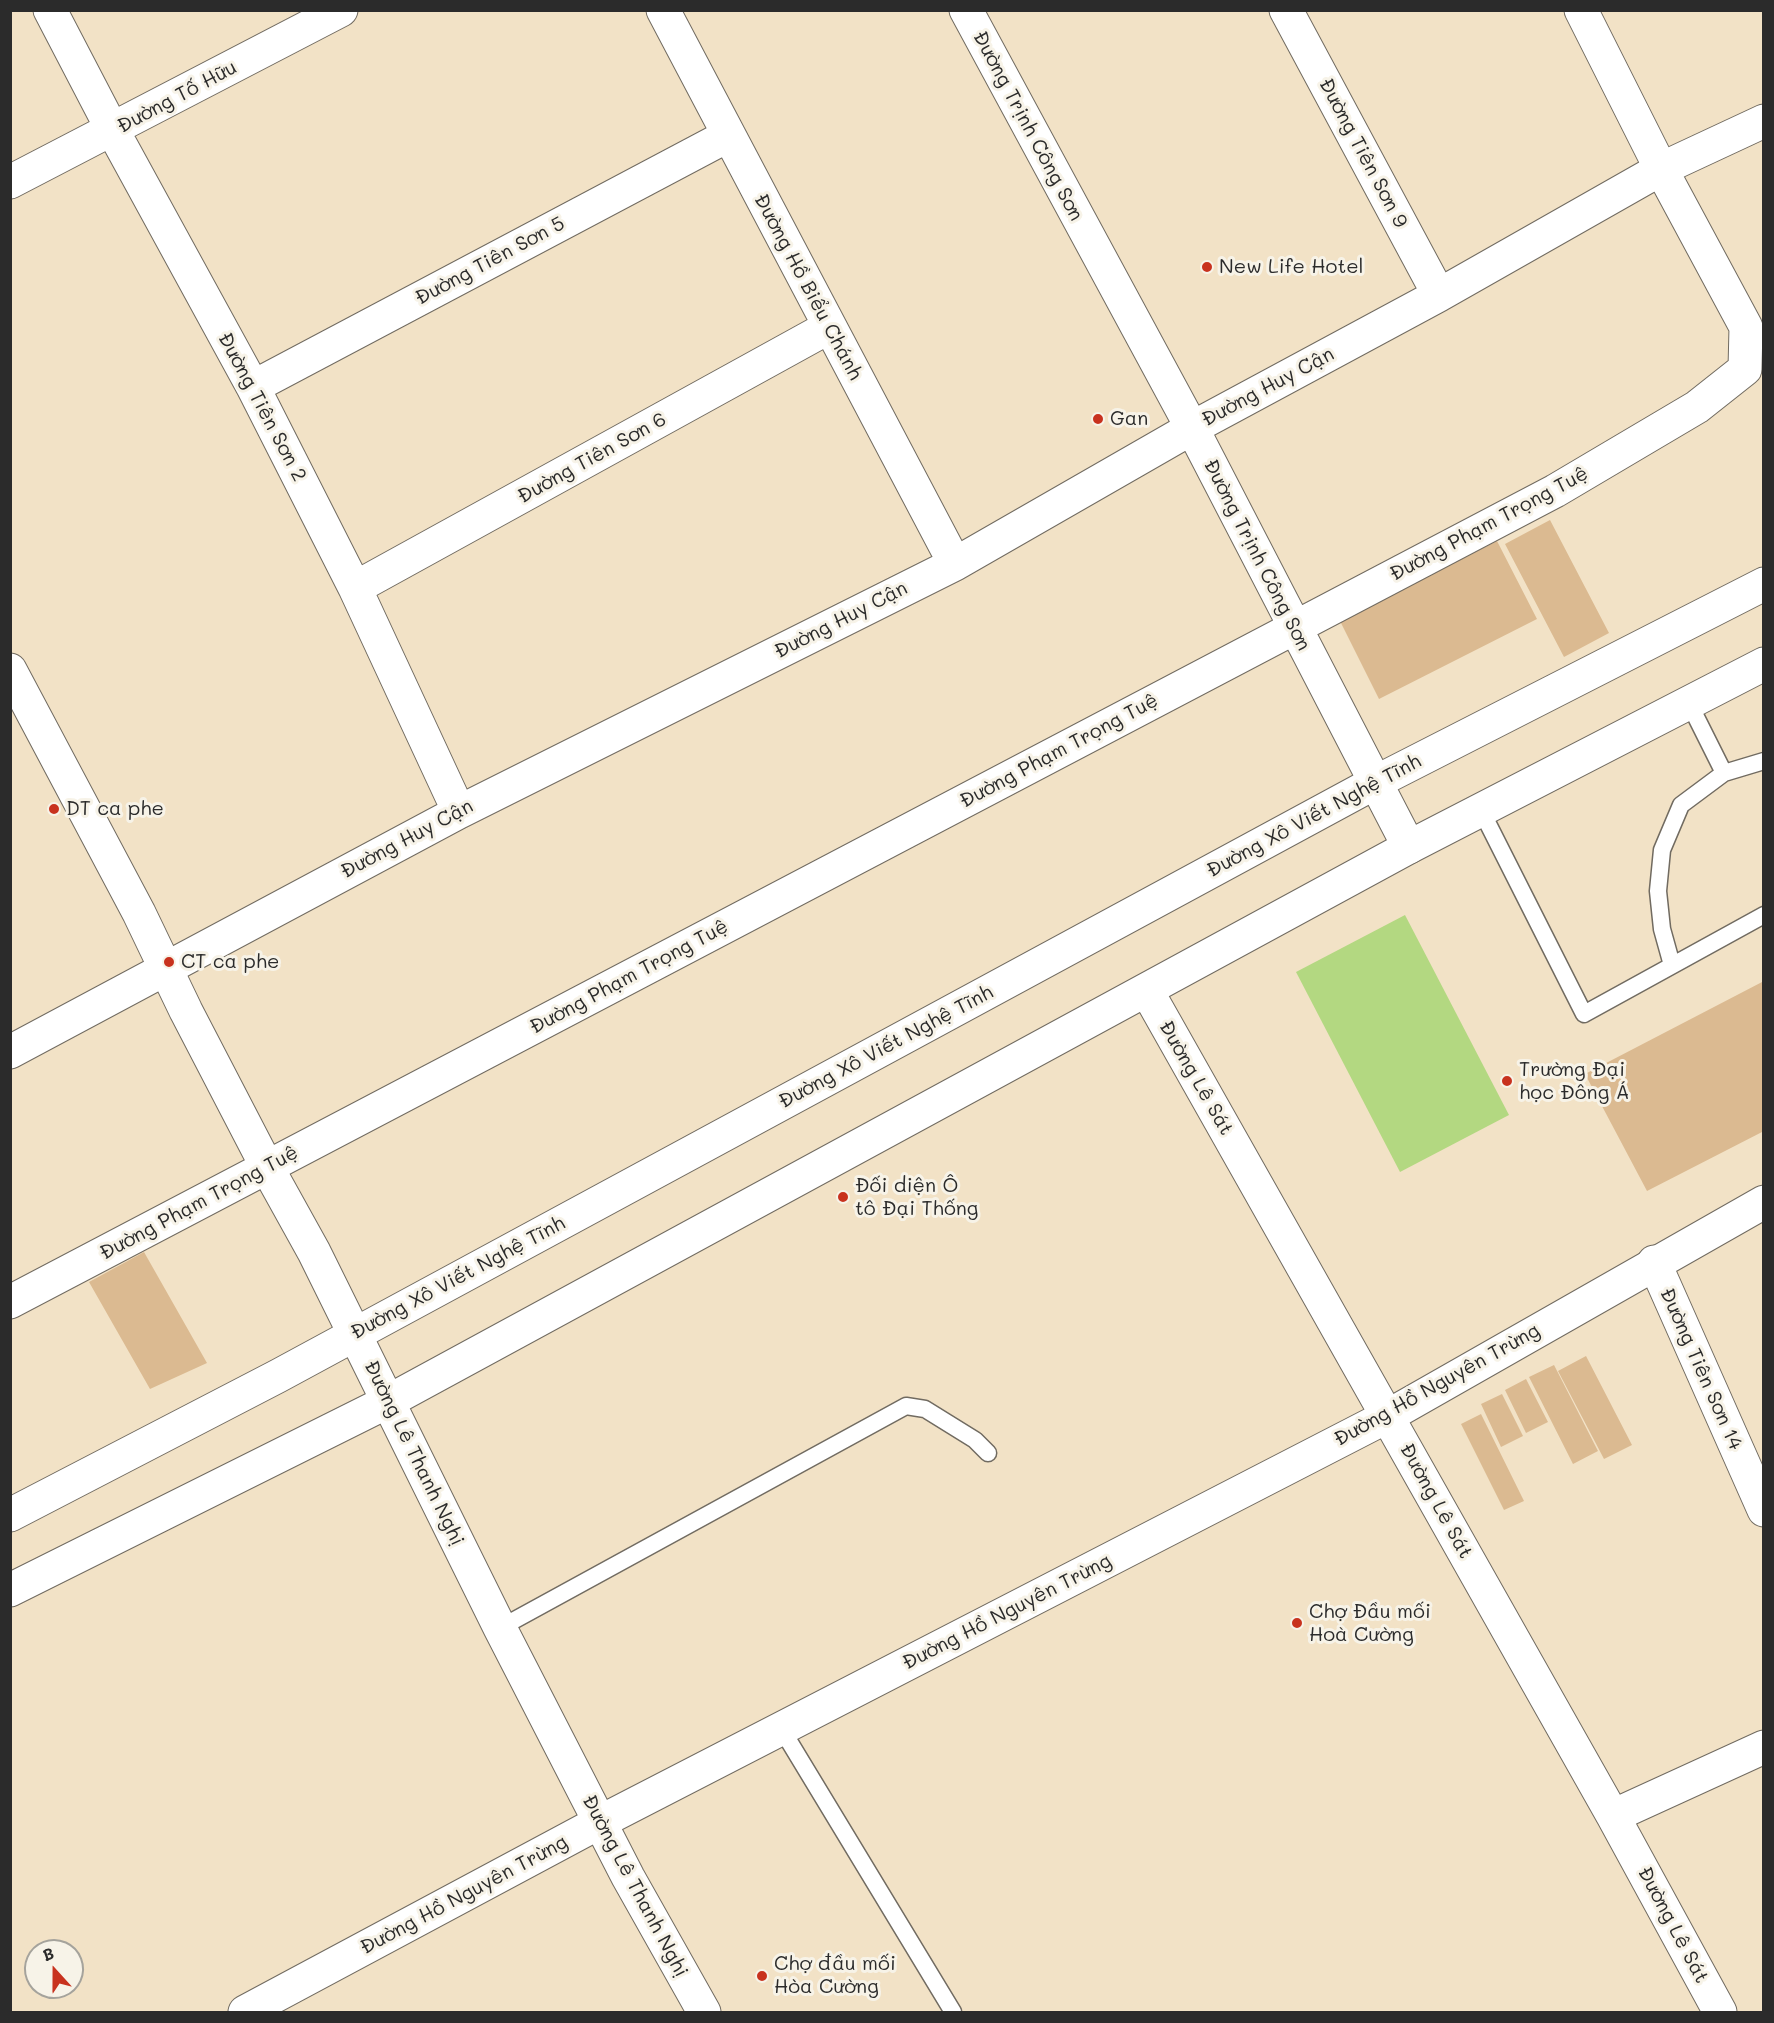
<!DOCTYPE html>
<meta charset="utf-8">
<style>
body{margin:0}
#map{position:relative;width:1774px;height:2023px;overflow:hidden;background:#f2e2c6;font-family:Mali,sans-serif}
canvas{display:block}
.frame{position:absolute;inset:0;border:12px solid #2b2b2b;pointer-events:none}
.north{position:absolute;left:24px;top:1939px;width:60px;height:60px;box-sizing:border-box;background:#f7f3e8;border:2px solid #a5a39c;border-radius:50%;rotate:339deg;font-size:16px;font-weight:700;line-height:24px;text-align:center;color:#2b2b2b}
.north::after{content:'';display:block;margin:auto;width:21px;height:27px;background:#c8321e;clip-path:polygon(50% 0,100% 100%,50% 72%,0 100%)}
</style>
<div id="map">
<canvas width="1774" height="2023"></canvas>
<div class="frame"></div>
<div class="north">B</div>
</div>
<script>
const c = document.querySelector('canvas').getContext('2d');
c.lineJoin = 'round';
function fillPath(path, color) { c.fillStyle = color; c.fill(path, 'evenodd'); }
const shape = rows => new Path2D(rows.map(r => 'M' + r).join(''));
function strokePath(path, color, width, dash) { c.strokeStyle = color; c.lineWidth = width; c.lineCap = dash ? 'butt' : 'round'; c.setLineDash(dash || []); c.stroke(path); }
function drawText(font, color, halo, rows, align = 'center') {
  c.font = font + ' Mali,sans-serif'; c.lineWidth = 6; c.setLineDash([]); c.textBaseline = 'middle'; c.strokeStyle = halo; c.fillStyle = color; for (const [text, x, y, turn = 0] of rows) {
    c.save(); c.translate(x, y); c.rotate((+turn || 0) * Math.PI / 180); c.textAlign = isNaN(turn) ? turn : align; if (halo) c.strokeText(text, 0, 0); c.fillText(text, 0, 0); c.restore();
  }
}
fillPath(shape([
 [1405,915,1509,1115,1400,1172,1296,972]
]), '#b3d881');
fillPath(shape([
 [1550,520,1609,633,1564,657,1505,544],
 [1497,541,1537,619,1379,699,1340,621],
 [1764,981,1764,1131,1647,1191,1585,1074],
 [144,1252,207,1363,150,1389,89,1282],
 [1586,1356,1632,1445,1604,1459,1558,1371],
 [1554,1365,1598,1451,1573,1464,1529,1377],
 [1526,1379,1548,1422,1526,1433,1505,1390],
 [1502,1394,1523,1436,1501,1447,1481,1404],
 [1481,1414,1524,1501,1504,1510,1461,1424]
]), '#dbba91');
const service = shape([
 [1689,703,1724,773],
 [1481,810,1584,1014,1764,915],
 [1672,965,1662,929,1658,891,1662,850,1681,805,1724,773,1764,761],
 [500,1628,906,1406,925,1409,975,1440,988,1453],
 [781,1728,953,2012]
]);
const minor = shape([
 [50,10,113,131,253,387,355,588,459,812],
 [663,10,955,564],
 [966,10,1192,428,1409,847],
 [1286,10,1439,295],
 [10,182,341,10],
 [253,387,727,136],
 [355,588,829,327],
 [1147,991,1613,1816,1720,2012],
 [10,1052,459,812,955,564,1192,428,1439,295,1661,169,1764,121],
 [1654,1262,1764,1510],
 [10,1302,1555,491,1697,407,1745,369,1746,327,1661,169,1581,10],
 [1613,1816,1764,1747]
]);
const tertiary = shape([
 [245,2012,600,1822,1388,1416,1764,1202]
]);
const secondary = shape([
 [10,670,139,913,186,1011,268,1169,314,1252,500,1628,628,1877,704,2012]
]);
const primary = shape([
 [10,1515,278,1376,1376,782,1764,584],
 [10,1590,389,1401,1409,847,1764,664]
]);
strokePath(service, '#716b61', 19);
strokePath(minor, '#716b61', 35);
strokePath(tertiary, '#716b61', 35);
strokePath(secondary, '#716b61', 35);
strokePath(primary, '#716b61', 35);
strokePath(service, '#fff', 16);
strokePath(minor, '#fff', 33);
strokePath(tertiary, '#fff', 33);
strokePath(secondary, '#fff', 33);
strokePath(primary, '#fff', 33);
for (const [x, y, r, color] of [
 [1207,267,6,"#c8321e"],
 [1098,419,6,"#c8321e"],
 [54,809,6,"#c8321e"],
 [169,962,6,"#c8321e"],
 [1507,1081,6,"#c8321e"],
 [843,1197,6,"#c8321e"],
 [1297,1623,6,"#c8321e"],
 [762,1976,6,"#c8321e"]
]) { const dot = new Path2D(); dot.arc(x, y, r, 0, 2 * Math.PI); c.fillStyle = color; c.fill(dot); strokePath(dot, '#f7f3e8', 2); }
drawText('20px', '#2b2b2b', '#f7f3e8', [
 ["Đường Tố Hữu",177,97,-28],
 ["Đường Trịnh Công Sơn",1028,126,62],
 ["Đường Tiên Sơn 9",1363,153,62],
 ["Đường Tiên Sơn 5",490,261,-28],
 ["Đường Hồ Biểu Chánh",808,287,62],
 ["Đường Huy Cận",1268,387,-28],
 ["Đường Tiên Sơn 2",262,407,62],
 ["Đường Tiên Sơn 6",592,458,-29],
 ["Đường Phạm Trọng Tuệ",1489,524,-28],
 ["Đường Trịnh Công Sơn",1257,555,63],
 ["Đường Huy Cận",841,620,-27],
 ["Đường Phạm Trọng Tuệ",1059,751,-28],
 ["Đường Xô Viết Nghệ Tĩnh",1314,816,-28],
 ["Đường Huy Cận",407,839,-28],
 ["Đường Phạm Trọng Tuệ",629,977,-28],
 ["Đường Xô Viết Nghệ Tĩnh",886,1047,-28],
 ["Đường Lê Sát",1196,1078,60],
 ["Đường Phạm Trọng Tuệ",199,1203,-28],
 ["Đường Xô Viết Nghệ Tĩnh",458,1278,-28],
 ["Đường Tiên Sơn 14",1701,1369,66],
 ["Đường Hồ Nguyên Trừng",1437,1385,-29],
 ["Đường Lê Thanh Nghị",414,1453,64],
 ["Đường Lê Sát",1436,1501,61],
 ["Đường Hồ Nguyên Trừng",1007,1612,-27],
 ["Đường Lê Thanh Nghị",635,1886,62],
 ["Đường Hồ Nguyên Trừng",464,1895,-28],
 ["Đường Lê Sát",1673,1925,62]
]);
drawText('20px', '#2b2b2b', '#f7f3e8', [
 ["New Life Hotel",1219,267],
 ["Gan",1110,419],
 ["DT ca phe",66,809],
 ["CT ca phe",181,962],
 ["Trường Đại",1519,1070],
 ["học Đông Á",1519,1093],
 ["Đối diện Ô",855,1186],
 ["tô Đại Thống",855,1209],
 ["Chợ Đầu mối",1309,1612],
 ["Hoà Cường",1309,1635],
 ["Chợ đầu mối",774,1964],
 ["Hòa Cường",774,1987]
], 'left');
</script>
